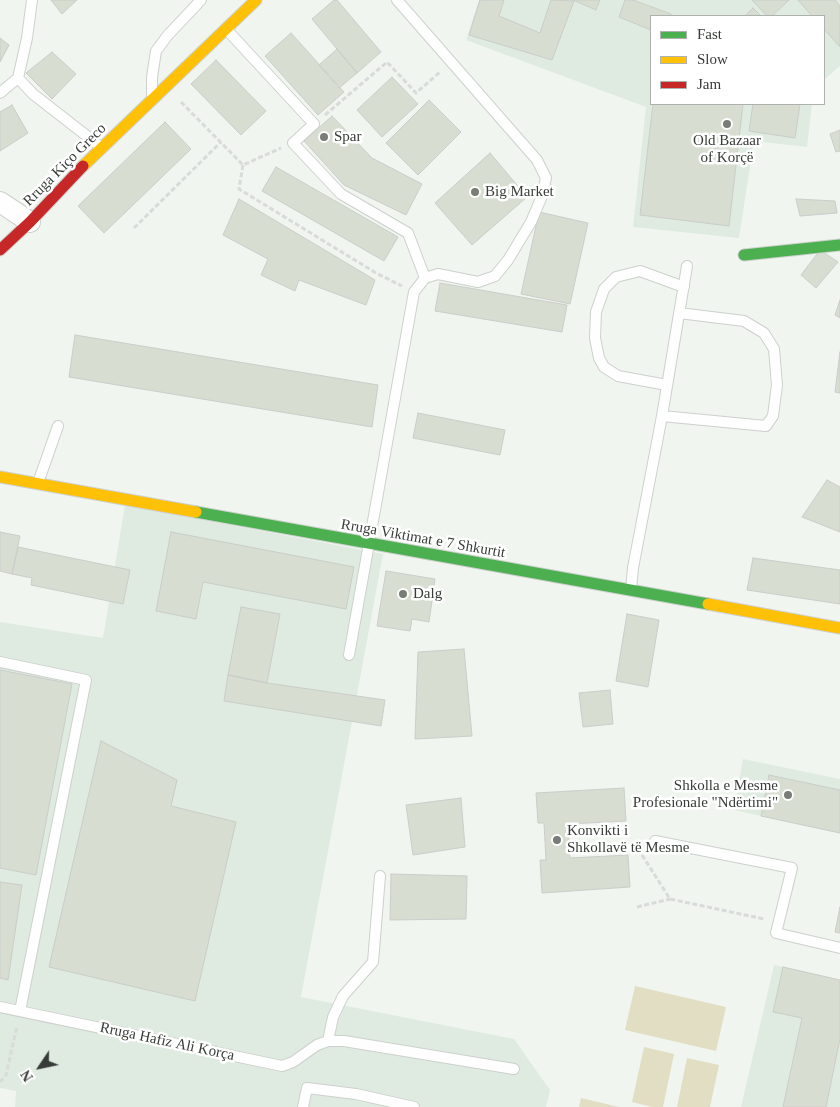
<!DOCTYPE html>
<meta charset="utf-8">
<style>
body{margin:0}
#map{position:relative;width:840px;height:1107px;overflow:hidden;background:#f0f5f0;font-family:Georgia,serif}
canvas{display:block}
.legend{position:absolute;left:650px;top:15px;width:175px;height:90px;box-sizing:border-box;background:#fff;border:1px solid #afb1af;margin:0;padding:6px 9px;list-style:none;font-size:15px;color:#383c38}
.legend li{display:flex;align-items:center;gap:10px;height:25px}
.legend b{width:25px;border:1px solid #afb1af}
.north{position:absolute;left:15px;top:1042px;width:50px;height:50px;-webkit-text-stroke:4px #fff;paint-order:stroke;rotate:236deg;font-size:14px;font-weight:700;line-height:20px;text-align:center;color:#383c38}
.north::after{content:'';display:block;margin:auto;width:18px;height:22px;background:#383c38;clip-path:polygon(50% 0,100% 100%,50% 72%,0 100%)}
</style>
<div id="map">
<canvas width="840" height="1107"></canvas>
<ul class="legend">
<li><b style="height:6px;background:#4caf50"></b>Fast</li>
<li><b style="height:6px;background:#ffc107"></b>Slow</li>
<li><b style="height:6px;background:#c62828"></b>Jam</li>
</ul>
<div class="north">N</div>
</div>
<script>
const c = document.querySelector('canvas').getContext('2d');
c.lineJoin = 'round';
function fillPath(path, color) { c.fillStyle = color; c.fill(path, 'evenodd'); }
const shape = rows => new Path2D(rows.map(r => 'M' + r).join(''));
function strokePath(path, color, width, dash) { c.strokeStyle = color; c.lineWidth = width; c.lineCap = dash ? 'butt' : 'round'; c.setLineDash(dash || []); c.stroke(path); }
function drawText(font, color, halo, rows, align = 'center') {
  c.font = font + ' Georgia,serif'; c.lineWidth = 5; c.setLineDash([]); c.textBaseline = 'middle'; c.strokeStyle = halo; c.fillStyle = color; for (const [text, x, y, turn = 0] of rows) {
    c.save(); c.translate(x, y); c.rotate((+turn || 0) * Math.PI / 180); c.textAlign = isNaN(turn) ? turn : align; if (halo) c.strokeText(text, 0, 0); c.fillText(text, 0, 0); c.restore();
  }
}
fillPath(shape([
 [479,0,840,0,840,66,824,80,824,16,651,16,651,104,812,104,807,147,754,141,739,238,633,227,646,107,466,40],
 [125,505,383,554,301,997,514,1039,550,1090,546,1107,15,1107,16,1091,0,1088,0,622,103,638],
 [743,759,840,779,840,833,734,810],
 [774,965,840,980,840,1107,741,1107]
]), '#dfebe1');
fillPath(shape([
 [635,986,726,1007,716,1051,625,1030],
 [644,1047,674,1054,663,1107,652,1107,632,1102],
 [687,1058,719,1065,710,1107,677,1107],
 [581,1098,619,1107,579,1107]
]), '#e2dec3');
const building = shape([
 [51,0,77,0,62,14,51,0],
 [334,0,337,0,381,52,357,73,312,19,334,0],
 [480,0,504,0,499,16,540,33,551,0,574,1,552,60,469,35,480,0],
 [573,0,600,0,596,10,573,0],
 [625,0,633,0,671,14,671,16,651,16,651,30,619,17,625,0],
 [752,0,789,0,772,16,767,16,752,0],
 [798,0,835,0,840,6,840,47,824,29,824,16,812,16,798,0],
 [753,8,761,16,745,16,753,8],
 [291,33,344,92,318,115,265,56,291,33],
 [0,38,9,45,0,62,0,38],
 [337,49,357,73,339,88,319,65,337,49],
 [52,52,76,74,52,99,26,73,52,52],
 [216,60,266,111,241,135,191,84,216,60],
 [392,77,418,104,382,137,357,110,392,77],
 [429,100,461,132,418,175,386,143,429,100],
 [653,104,743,104,729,226,640,215,653,104],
 [753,104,800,104,795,138,749,131,753,104],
 [12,105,28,133,0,151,0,112,12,105],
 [332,116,372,158,422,184,406,215,344,185,304,141,332,116],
 [165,122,191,149,104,233,78,206,165,122],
 [840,130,840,151,836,152,830,134,840,130],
 [490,153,527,197,472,245,435,203,490,153],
 [276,167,398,237,384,261,262,191,276,167],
 [239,199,375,280,366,305,299,280,295,291,261,275,268,259,223,235,239,199],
 [796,199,835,201,837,213,800,216,796,199],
 [539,212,588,223,570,304,521,294,539,212],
 [820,250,838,262,816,288,801,275,820,250],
 [440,283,567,305,562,332,435,311,440,283],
 [840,300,840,318,835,315,840,300],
 [75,335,378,385,372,427,69,377,75,335],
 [840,352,840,393,835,392,840,352],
 [418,413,505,430,500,455,413,438,418,413],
 [827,480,840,487,840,532,802,517,827,480],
 [0,532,20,536,12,574,0,571,0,532],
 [171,532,354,567,346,609,203,582,196,619,156,611,171,532],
 [18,547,130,570,123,604,31,585,32,578,12,574,18,547],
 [753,558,840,570,840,604,747,590,753,558],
 [386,571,435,579,429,622,412,619,410,631,377,626,386,571],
 [241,607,280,614,267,683,228,675,241,607],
 [627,614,659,620,648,687,616,681,627,614],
 [464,649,472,736,415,739,418,652,464,649],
 [0,670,72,684,36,875,0,868,0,670],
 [228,675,267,683,385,700,381,726,224,701,228,675],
 [610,690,613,724,583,727,579,693,610,690],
 [101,741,177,780,171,806,236,822,195,1001,49,967,101,741],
 [769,775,840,790,840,833,761,816,769,775],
 [624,788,626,821,568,824,570,858,628,855,630,887,542,893,540,860,546,860,544,823,538,823,536,793,624,788],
 [461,798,465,847,413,855,406,805,461,798],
 [391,874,467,876,466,919,390,920,391,874],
 [0,882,22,885,8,980,0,978,0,882],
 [840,907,840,933,835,932,840,907],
 [783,967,840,980,840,1039,826,1107,783,1107,802,1018,773,1012,783,967]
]);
fillPath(building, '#d7ddd0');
strokePath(building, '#cacdc9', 1);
const lane = shape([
 [32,0,27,38,18,78,33,94,101,147],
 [227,30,314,124,293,143,341,194,408,233,425,278],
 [0,93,18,78],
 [152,94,152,77,156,51,168,35,201,0],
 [667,385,618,376,604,367,599,358,595,338,596,312,604,289,616,277,640,271,684,287],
 [662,416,766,426,773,416,777,385,774,349,764,333,744,321,679,313],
 [38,483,58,426],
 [631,590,633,568,662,416,687,266],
 [349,655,414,292,425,278,438,274,478,282,495,276,508,260,531,222,542,196,546,178,537,160,397,0],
 [0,662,86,680,20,1011],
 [655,841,792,868,776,933,840,948],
 [0,1007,282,1066,293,1062,317,1045,328,1041,344,1041,514,1069],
 [328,1041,333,1017,343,996,373,962,380,876],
 [303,1107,307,1088,356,1094,414,1107]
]);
const street = shape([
 [0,202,30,222]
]);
const fast = shape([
 [744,255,840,245],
 [196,512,708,604]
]);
const slow = shape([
 [83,166,256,0],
 [0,477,196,512],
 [708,604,840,628]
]);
const jam = shape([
 [0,250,30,222,83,166]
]);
strokePath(lane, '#cdd0cd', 12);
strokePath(street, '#cdd0cd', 22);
strokePath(fast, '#cdd0cd', 13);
strokePath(slow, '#cdd0cd', 13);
strokePath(jam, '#cdd0cd', 13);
strokePath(shape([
 [181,102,243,165,281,148],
 [325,115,387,62,416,93,440,72],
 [243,165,239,189,376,273,402,286],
 [134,228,221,142],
 [642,855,670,899,764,919],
 [637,907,670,899],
 [0,1082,6,1075,17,1026]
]), '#d8dbd9', 3, [5, 2.5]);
strokePath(lane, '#fdfefd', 10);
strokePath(street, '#fdfefd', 20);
strokePath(fast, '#4caf50', 11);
strokePath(slow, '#ffc107', 11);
strokePath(jam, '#c62828', 11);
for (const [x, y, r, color] of [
 [727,124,5,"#787d78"],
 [324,137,5,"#787d78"],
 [475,192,5,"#787d78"],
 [403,594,5,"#787d78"],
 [788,795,5,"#787d78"],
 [557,840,5,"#787d78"]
]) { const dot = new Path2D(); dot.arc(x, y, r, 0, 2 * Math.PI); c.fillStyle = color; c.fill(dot); strokePath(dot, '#fff', 2); }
drawText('15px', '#383c38', '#fff', [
 ["Spar",334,137],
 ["Old Bazaar",727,141,"center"],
 ["of Korçë",727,158,"center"],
 ["Big Market",485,192],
 ["Dalg",413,594],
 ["Shkolla e Mesme",778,786,"right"],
 ["Profesionale \"Ndërtimi\"",778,803,"right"],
 ["Konvikti i",567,831],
 ["Shkollavë të Mesme",567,848]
], 'left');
drawText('15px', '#383c38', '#fff', [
 ["Rruga Kiço Greco",65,165,-45],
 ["Rruga Viktimat e 7 Shkurtit",423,539,10],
 ["Rruga Hafiz Ali Korça",167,1042,12]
]);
</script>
